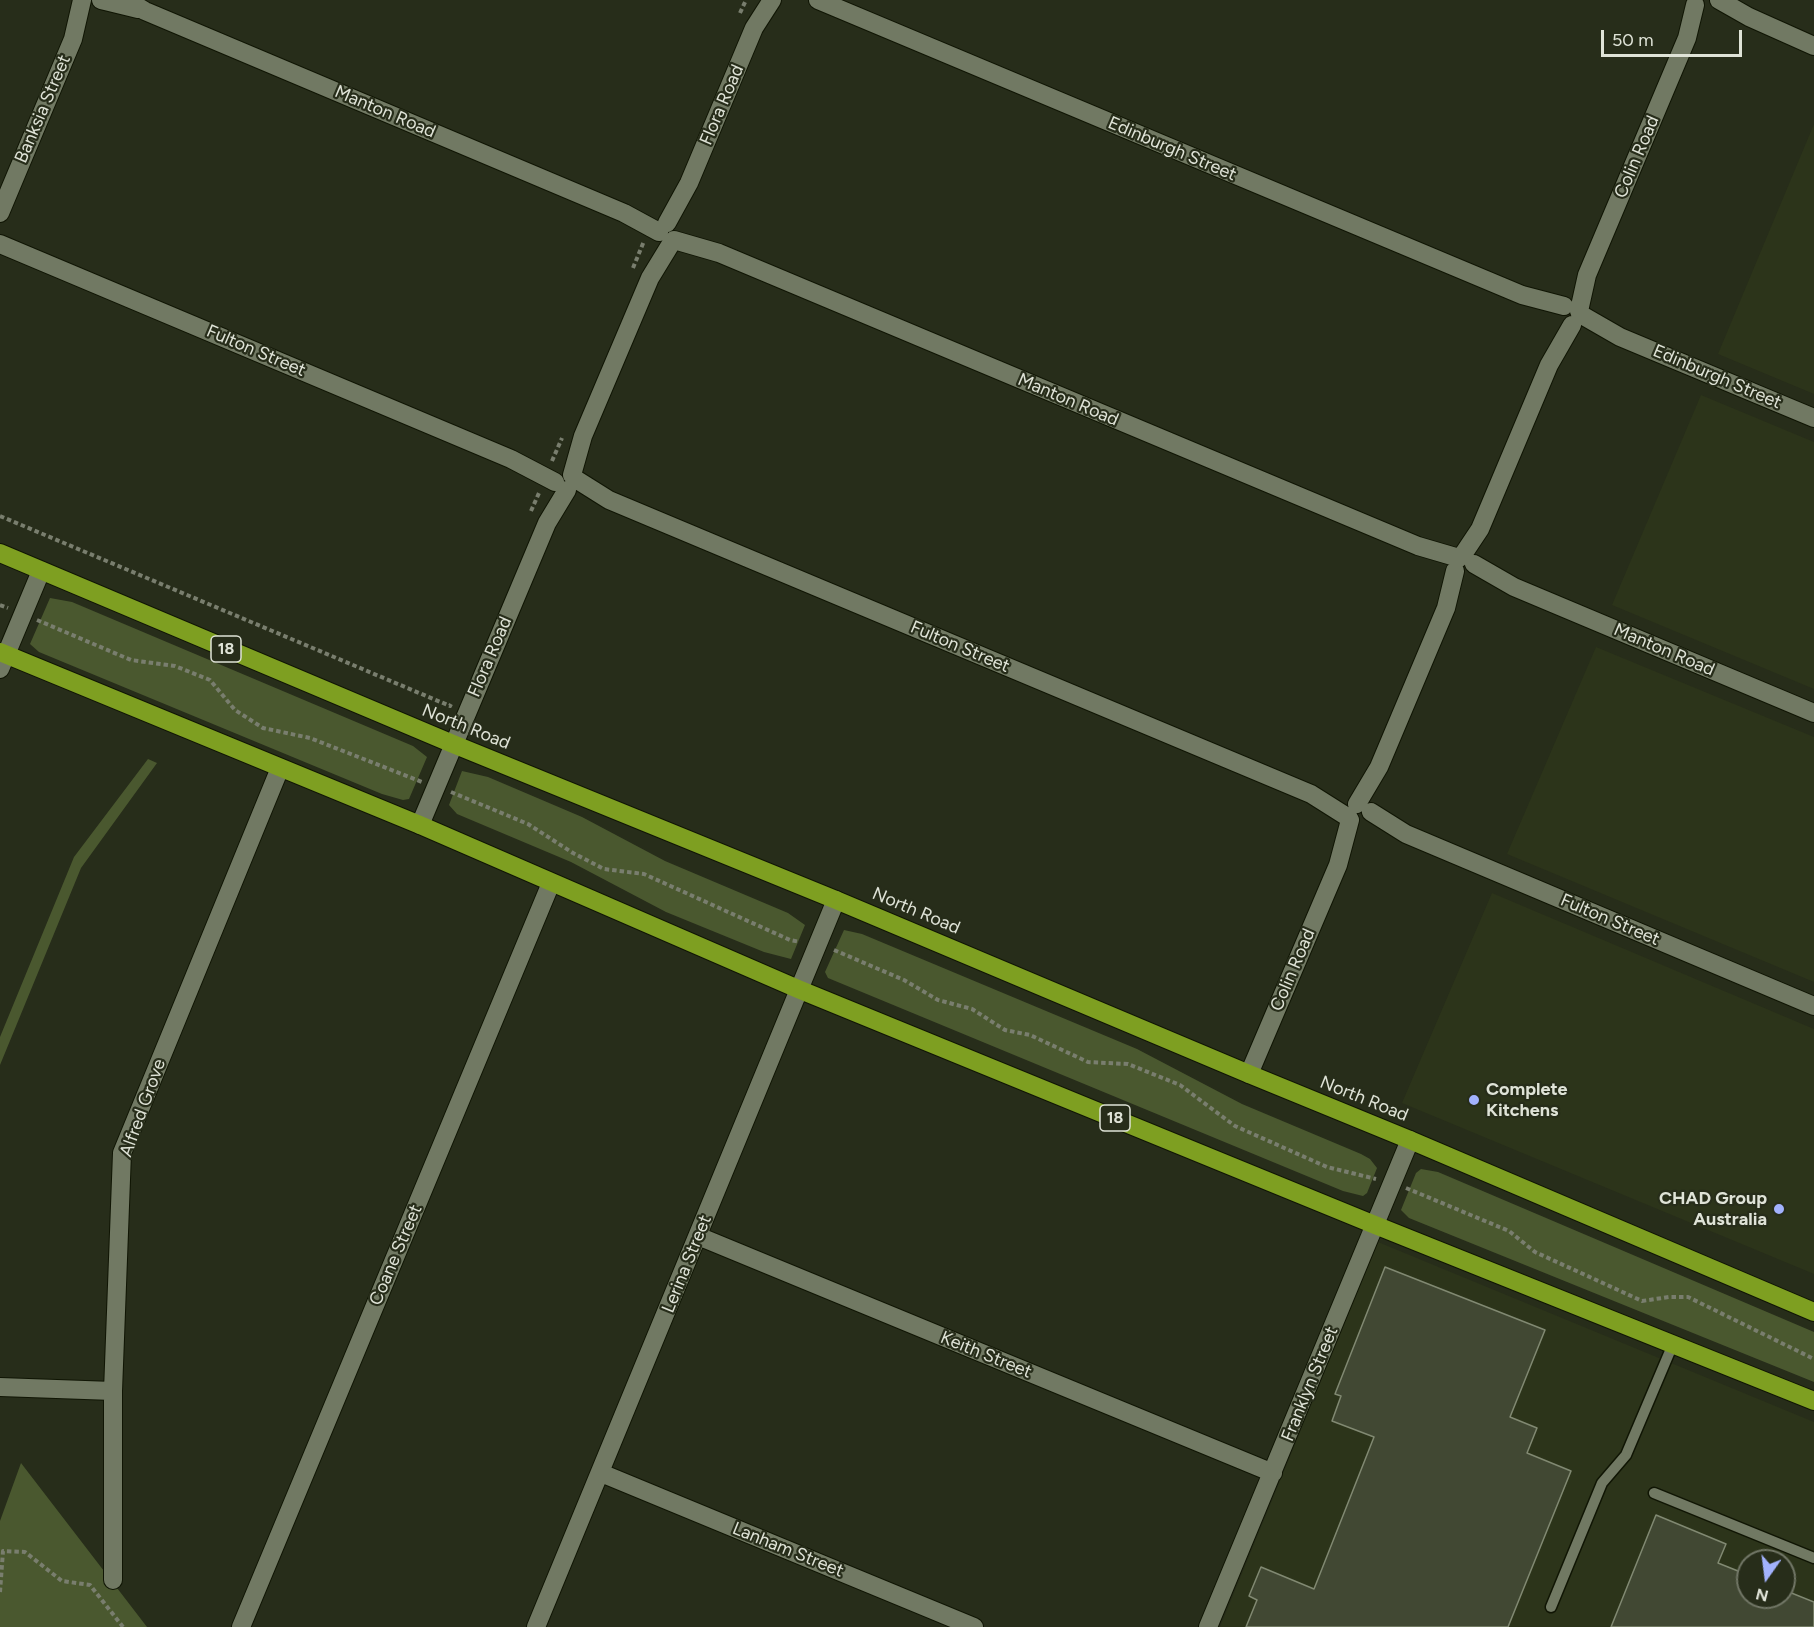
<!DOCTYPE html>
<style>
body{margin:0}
#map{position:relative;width:1814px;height:1627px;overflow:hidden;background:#272d1a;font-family:Figtree,sans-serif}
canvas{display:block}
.north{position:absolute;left:1736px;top:1549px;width:60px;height:60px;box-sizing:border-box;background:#272d1a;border:2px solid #717666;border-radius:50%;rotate:194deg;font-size:16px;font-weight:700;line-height:24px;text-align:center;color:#dfe3d7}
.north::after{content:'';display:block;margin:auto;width:21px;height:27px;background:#a2b2fd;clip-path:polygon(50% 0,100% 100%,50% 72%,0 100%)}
.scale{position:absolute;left:1601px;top:30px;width:141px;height:27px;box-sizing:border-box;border:3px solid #dfe3d7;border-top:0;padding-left:8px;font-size:18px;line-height:21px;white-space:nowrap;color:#dfe3d7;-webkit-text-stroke:4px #272d1a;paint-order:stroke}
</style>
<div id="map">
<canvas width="1814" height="1627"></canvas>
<div class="north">N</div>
<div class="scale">50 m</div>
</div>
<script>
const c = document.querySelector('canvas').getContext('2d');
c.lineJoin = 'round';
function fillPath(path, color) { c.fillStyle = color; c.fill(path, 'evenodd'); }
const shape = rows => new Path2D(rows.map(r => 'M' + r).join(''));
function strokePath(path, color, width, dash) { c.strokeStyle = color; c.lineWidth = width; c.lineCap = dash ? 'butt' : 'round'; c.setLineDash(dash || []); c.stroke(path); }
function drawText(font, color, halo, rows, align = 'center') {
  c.font = font + ' Figtree,sans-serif'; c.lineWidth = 4.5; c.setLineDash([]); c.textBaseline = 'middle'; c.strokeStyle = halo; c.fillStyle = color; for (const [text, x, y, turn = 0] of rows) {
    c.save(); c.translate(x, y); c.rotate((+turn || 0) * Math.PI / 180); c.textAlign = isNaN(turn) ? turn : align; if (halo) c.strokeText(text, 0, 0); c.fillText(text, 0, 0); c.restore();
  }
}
fillPath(shape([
 [1814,124,1814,394,1718,354],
 [1701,395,1814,442,1814,689,1612,605],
 [1596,647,1814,737,1814,982,1507,854],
 [1492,893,1814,1029,1814,1274,1402,1103],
 [1378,1242,1814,1422,1814,1627,1220,1627],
 [1748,1561,1784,1561,1784,1597,1748,1597]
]), '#2c341a');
fillPath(shape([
 [50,598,72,602,413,746,427,757,409,799,403,800,382,794,39,652,30,644],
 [148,759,157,763,81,868,0,1065,0,1037,74,857],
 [462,771,488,777,582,817,665,861,788,913,805,925,791,959,764,952,666,912,571,862,457,814,449,805],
 [844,930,862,934,1137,1049,1242,1104,1361,1154,1370,1159,1377,1168,1367,1193,1363,1196,1343,1191,828,978,825,972],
 [1421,1169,1438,1172,1814,1332,1814,1382,1409,1218,1401,1210,1416,1173],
 [21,1463,147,1627,0,1627,0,1521]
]), '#4a582f');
const building = shape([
 [1385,1267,1545,1330,1510,1417,1537,1428,1527,1453,1571,1471,1508,1627,1246,1627,1257,1600,1249,1596,1261,1567,1314,1589,1374,1437,1332,1421,1341,1396,1335,1394,1385,1267],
 [1656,1515,1726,1544,1718,1563,1748,1575,1748,1597,1784,1597,1784,1590,1814,1602,1814,1627,1611,1627,1656,1515]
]);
fillPath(building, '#414833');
strokePath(building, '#818972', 1.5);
const lane = shape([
 [1654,1493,1814,1558],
 [1551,1607,1602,1483,1626,1455,1673,1344]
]);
const street = shape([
 [101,0,138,9],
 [127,0,145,11,624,213,659,232],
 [818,0,1522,295,1564,306],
 [1719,0,1749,17,1814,46],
 [0,213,73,39,82,0],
 [667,223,689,183,754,28,772,0],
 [674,240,719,253,1418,546,1459,558],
 [0,244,511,459,555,482],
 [1579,311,1587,275,1687,38,1695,5],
 [1580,314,1620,337,1814,418],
 [572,475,583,436,650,278,672,242],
 [574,478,609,500,1311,794,1349,818],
 [1462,556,1480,529,1549,365,1572,325],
 [1474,564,1514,587,1814,713],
 [0,669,41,571],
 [1357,804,1379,767,1446,608,1455,571],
 [1371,812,1406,834,1814,1006],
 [420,825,547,523,567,490],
 [1249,1074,1338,865,1350,820],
 [698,1236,1273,1473],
 [0,1387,113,1391],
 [601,1473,974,1627],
 [113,1580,113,1391,122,1153,280,768],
 [241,1627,551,883],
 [536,1627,836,900],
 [1208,1627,1410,1140]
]);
const highway = shape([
 [0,553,453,744,836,900,1249,1074,1410,1140,1814,1312],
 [0,652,420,825,798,989,1375,1225,1814,1401]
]);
strokePath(lane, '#101504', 13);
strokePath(street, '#101504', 20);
strokePath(highway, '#101504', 20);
strokePath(shape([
 [740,13,746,0],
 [633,268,644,241],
 [552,461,562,438],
 [531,511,539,493],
 [0,516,450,706,451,704],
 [0,605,8,608],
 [37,620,131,660,175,666,210,680,235,710,263,728,310,738,422,782],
 [451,792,528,824,573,853,604,869,644,874,790,940,800,942],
 [834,950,904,980,938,1000,972,1009,1005,1030,1030,1035,1088,1062,1128,1064,1180,1085,1235,1126,1327,1167,1376,1179],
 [1406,1188,1509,1231,1535,1252,1642,1301,1669,1297,1688,1297,1814,1359],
 [0,1592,3,1551,25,1552,62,1581,90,1585,123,1627]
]), '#797e6e', 4, [4.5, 3]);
strokePath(lane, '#717963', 10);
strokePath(street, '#717963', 18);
strokePath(highway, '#7e9f21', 18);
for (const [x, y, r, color] of [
 [1474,1100,6,"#a2b2fd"],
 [1779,1209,6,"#a2b2fd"]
]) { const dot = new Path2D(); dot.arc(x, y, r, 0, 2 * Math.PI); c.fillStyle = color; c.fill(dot); strokePath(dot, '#272d1a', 2); }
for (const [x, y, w] of [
 [226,649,30],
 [1115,1118,30]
]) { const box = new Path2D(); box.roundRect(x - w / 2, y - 13, w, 26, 4.5); c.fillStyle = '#272d1a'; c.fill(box); strokePath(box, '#dfe3d7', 1.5); }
drawText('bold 16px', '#dfe3d7', null, [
 ["18",226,649],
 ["18",1115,1118]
]);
drawText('18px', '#dfe3d7', '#272d1a', [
 ["Flora Road",722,105,-67],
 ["Banksia Street",43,109,-67],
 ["Manton Road",385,112,23],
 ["Edinburgh Street",1172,149,23],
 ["Colin Road",1637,157,-67],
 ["Fulton Street",256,351,23],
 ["Edinburgh Street",1717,377,23],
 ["Manton Road",1068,400,23],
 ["Fulton Street",960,647,23],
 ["Manton Road",1664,650,23],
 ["Flora Road",490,657,-67],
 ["North Road",466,727,22],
 ["North Road",916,911,23],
 ["Fulton Street",1610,920,23],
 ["Colin Road",1293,970,-67],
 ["North Road",1364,1099,22],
 ["Alfred Grove",143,1108,-70],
 ["Coane Street",396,1255,-67],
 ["Lerina Street",687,1264,-68],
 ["Keith Street",986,1355,22],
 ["Franklyn Street",1310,1384,-68],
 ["Lanham Street",788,1550,22]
]);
drawText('bold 18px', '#dfe3d7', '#272d1a', [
 ["Complete",1486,1090],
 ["Kitchens",1486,1111],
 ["CHAD Group",1767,1199,"right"],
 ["Australia",1767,1220,"right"]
], 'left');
</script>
